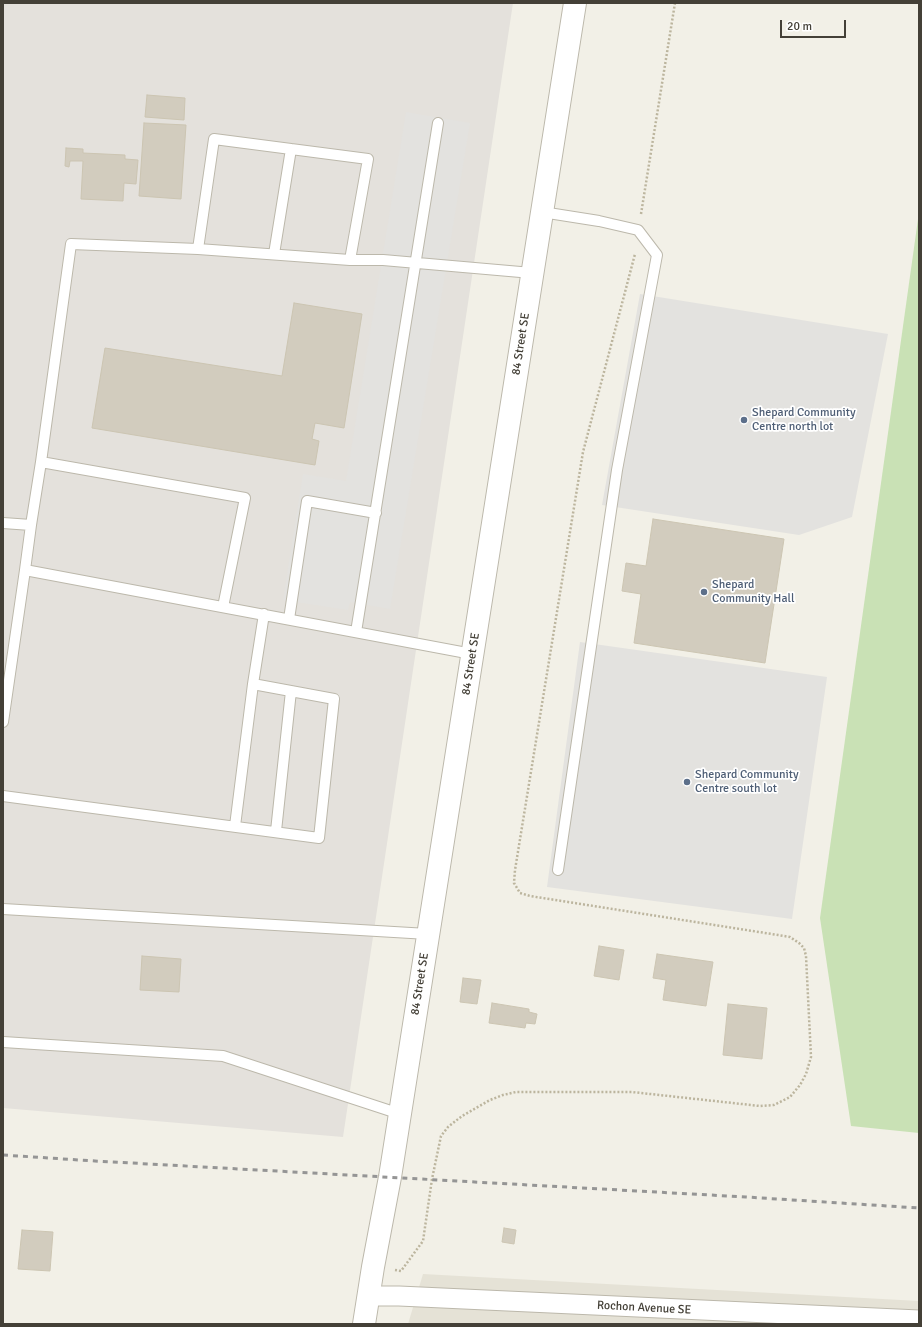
<!DOCTYPE html>
<style>
body{margin:0}
#map{position:relative;width:922px;height:1327px;overflow:hidden;background:#f2f0e7;font-family:Signika,sans-serif}
canvas{display:block}
.frame{position:absolute;inset:0;border:4px solid #444037;pointer-events:none}
.scale{position:absolute;left:780px;top:20px;width:66px;height:18px;box-sizing:border-box;border:2px solid #444037;border-top:0;padding-left:5px;font-size:12px;line-height:14px;white-space:nowrap;color:#444037;-webkit-text-stroke:3px #fff;paint-order:stroke}
</style>
<div id="map">
<canvas width="922" height="1327"></canvas>
<div class="frame"></div>
<div class="scale">20 m</div>
</div>
<script>
const c = document.querySelector('canvas').getContext('2d');
c.lineJoin = 'round';
function fillPath(path, color) { c.fillStyle = color; c.fill(path, 'evenodd'); }
const shape = rows => new Path2D(rows.map(r => 'M' + r).join(''));
function strokePath(path, color, width, dash) { c.strokeStyle = color; c.lineWidth = width; c.lineCap = dash ? 'butt' : 'round'; c.setLineDash(dash || []); c.stroke(path); }
function drawText(font, color, halo, rows, align = 'center') {
  c.font = font + ' Signika,sans-serif'; c.lineWidth = 3.5; c.setLineDash([]); c.textBaseline = 'middle'; c.strokeStyle = halo; c.fillStyle = color; for (const [text, x, y, turn = 0] of rows) {
    c.save(); c.translate(x, y); c.rotate((+turn || 0) * Math.PI / 180); c.textAlign = isNaN(turn) ? turn : align; if (halo) c.strokeText(text, 0, 0); c.fillText(text, 0, 0); c.restore();
  }
}
fillPath(shape([
 [423,1274,919,1301,919,1324,408,1324]
]), '#e5e2d6');
fillPath(shape([
 [3,3,513,3,343,1137,3,1108]
]), '#e4e1dc');
fillPath(shape([
 [919,212,919,1133,851,1126,820,918]
]), '#c9e1b5');
fillPath(shape([
 [406,112,470,123,390,609,350,602,348,610,283,600,303,474,346,481],
 [640,294,888,334,852,517,799,535,602,505],
 [580,642,827,677,792,919,547,887]
]), '#e3e2df');
const building = shape([
 [147,95,185,98,184,120,145,117,147,95],
 [144,123,186,125,181,199,139,196,144,123],
 [66,148,83,149,83,153,125,155,125,159,138,160,136,184,124,183,123,201,81,199,83,161,70,161,69,167,65,166,66,148],
 [294,303,362,314,344,428,315,423,312,439,319,441,315,465,92,428,105,348,282,376,294,303],
 [653,519,784,539,765,663,634,643,641,594,622,591,626,563,646,566,653,519],
 [599,946,624,950,619,980,594,976,599,946],
 [657,954,713,962,706,1006,663,1000,666,980,653,978,657,954],
 [142,956,181,959,179,992,140,990,142,956],
 [463,978,481,980,477,1004,460,1002,463,978],
 [492,1003,529,1009,529,1012,537,1014,535,1024,526,1023,525,1028,489,1023,492,1003],
 [728,1004,767,1008,762,1059,723,1055,728,1004],
 [504,1228,516,1230,514,1244,502,1242,504,1228],
 [22,1230,53,1232,50,1271,18,1269,22,1230]
]);
fillPath(building, '#d2ccbe');
strokePath(building, '#ccc5b2', 1);
const service = shape([
 [542,212,599,221,638,230,657,255,617,470,558,870],
 [198,249,214,139,368,159,350,260],
 [274,254,291,149],
 [41,462,245,498,223,607],
 [3,523,31,525],
 [289,619,307,501,376,513],
 [356,632,438,123],
 [472,654,25,570,31,525,41,462,71,244,198,249,350,260,383,260,532,273],
 [253,684,264,614],
 [3,722,25,570],
 [3,796,319,838,334,699,253,684,235,826],
 [276,831,291,691],
 [3,909,428,934],
 [3,1042,223,1056,400,1114]
]);
const minor = shape([
 [369,1296,399,1296,919,1320]
]);
const tertiary = shape([
 [364,1324,373,1267,390,1177,575,3]
]);
strokePath(service, '#bcb8ab', 12);
strokePath(minor, '#bcb8ab', 21);
strokePath(tertiary, '#bcb8ab', 24);
strokePath(shape([
 [641,214,675,3],
 [395,1270,401,1271,423,1241,432,1179,441,1136,448,1127,462,1116,490,1100,503,1095,516,1092,632,1092,760,1106,774,1105,790,1097,800,1085,806,1074,811,1057,806,956,804,948,799,943,790,937,778,935,530,896,520,893,514,883,515,870,583,452,635,254]
]), '#bcb59e', 2.5, [2, 2]);
strokePath(service, '#fff', 10);
strokePath(minor, '#fff', 19);
strokePath(tertiary, '#fff', 22);
strokePath(shape([
 [3,1155,95,1161,746,1197,919,1208]
]), '#959595', 3, [5, 5]);
for (const [x, y, r, color] of [
 [744,420,4,"#5c6f8a"],
 [704,592,4,"#5c6f8a"],
 [687,782,4,"#5c6f8a"]
]) { const dot = new Path2D(); dot.arc(x, y, r, 0, 2 * Math.PI); c.fillStyle = color; c.fill(dot); strokePath(dot, '#fff', 1.5); }
drawText('12px', '#444037', '#fff', [
 ["84 Street SE",521,344,-81],
 ["84 Street SE",471,664,-81],
 ["84 Street SE",420,984,-81],
 ["Rochon Avenue SE",644,1308,3]
]);
drawText('12px', '#4e5e75', '#fff', [
 ["Shepard Community",752,413],
 ["Centre north lot",752,427],
 ["Shepard",712,585],
 ["Community Hall",712,599],
 ["Shepard Community",695,775],
 ["Centre south lot",695,789]
], 'left');
</script>
